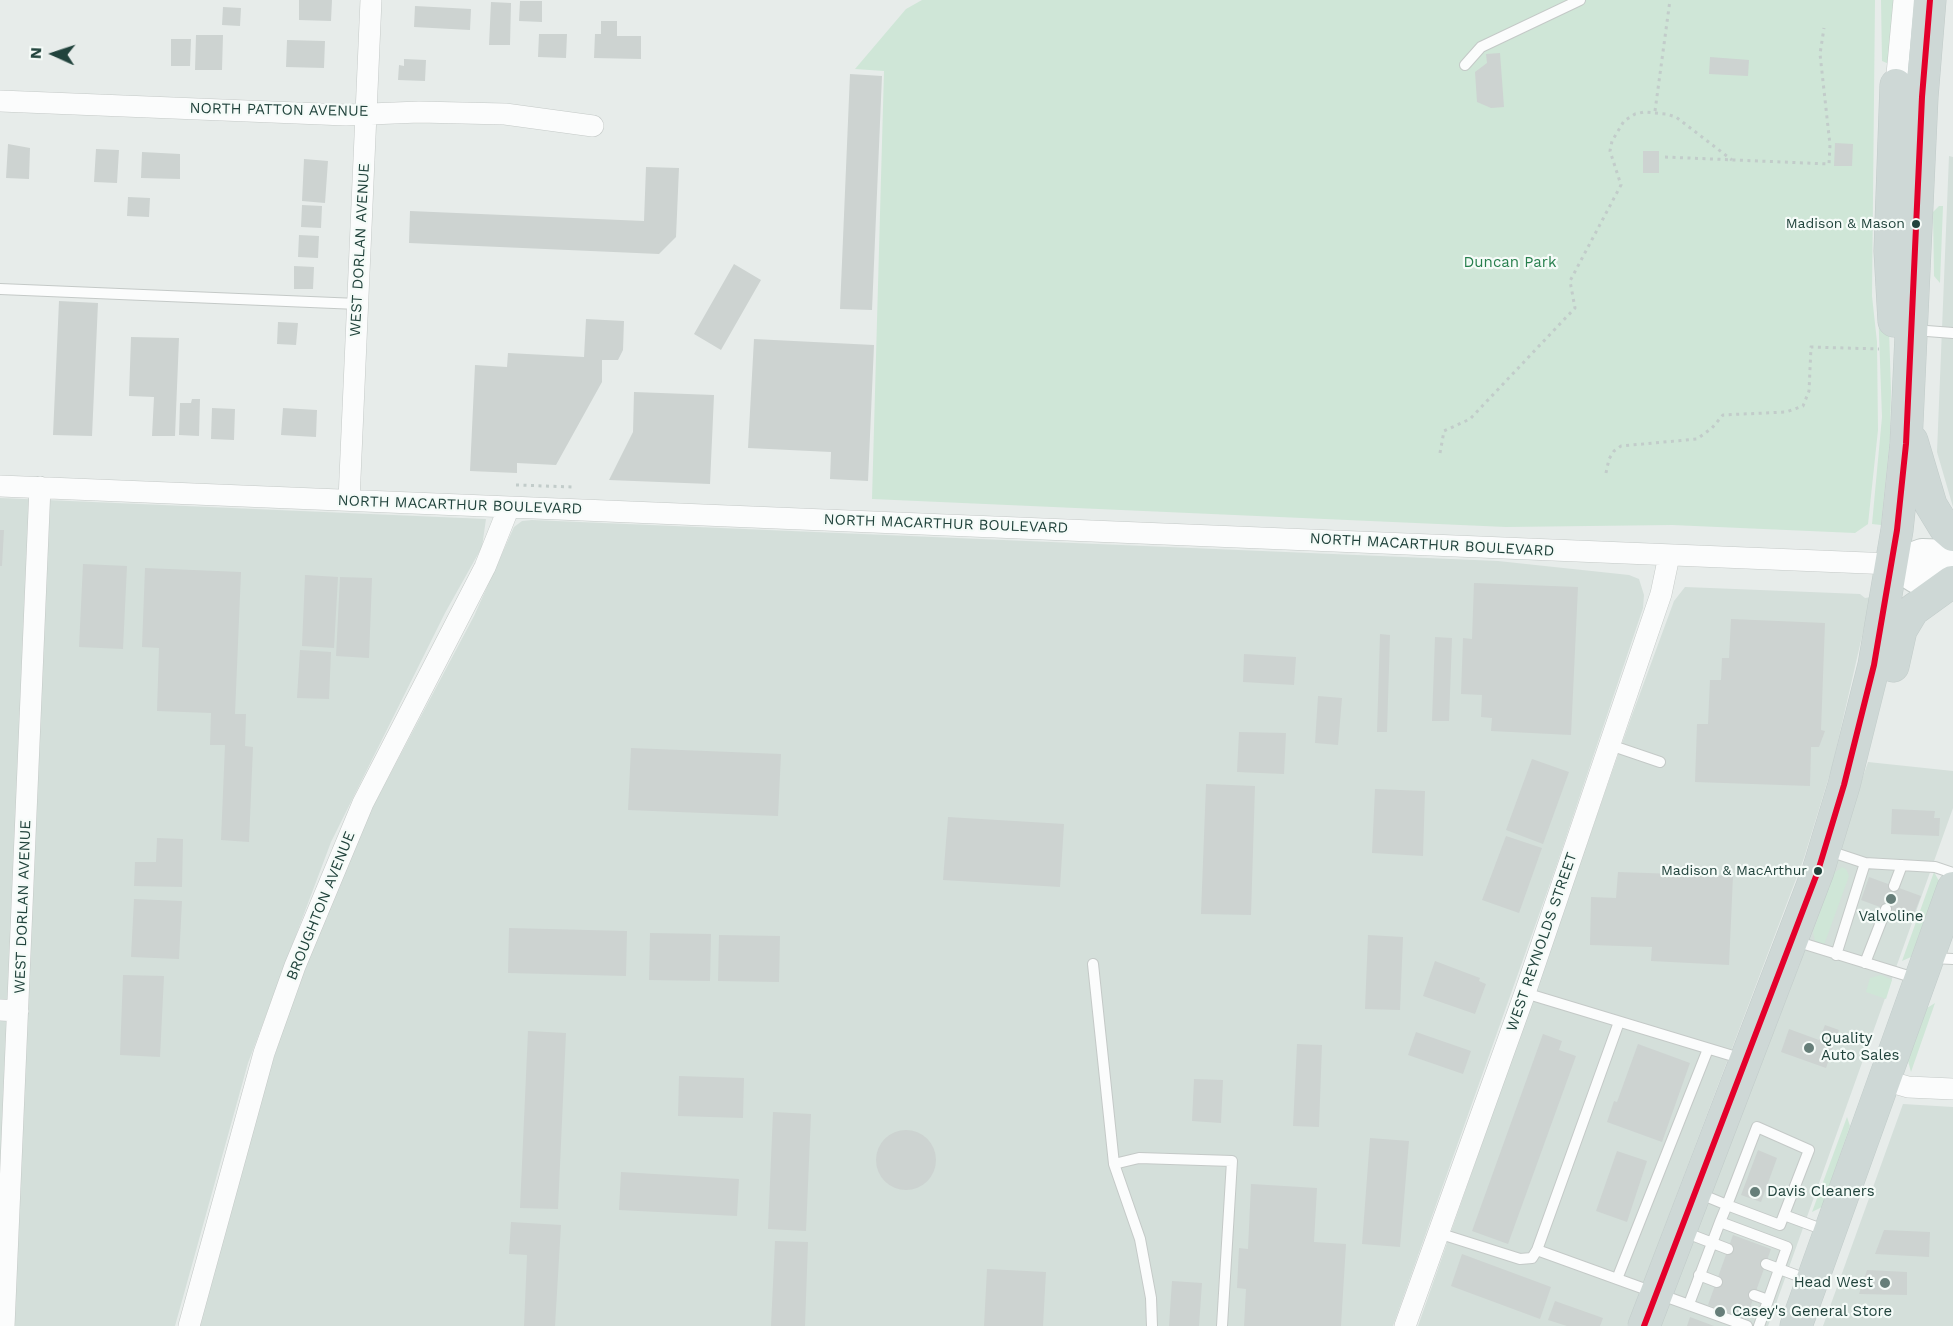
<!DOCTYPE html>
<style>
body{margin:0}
#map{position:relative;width:1953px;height:1326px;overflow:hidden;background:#e7ecea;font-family:"Work Sans",sans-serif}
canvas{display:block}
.north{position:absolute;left:24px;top:24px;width:60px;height:60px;-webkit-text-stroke:4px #f5fbf8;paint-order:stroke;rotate:273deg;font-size:16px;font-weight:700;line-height:24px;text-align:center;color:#21433c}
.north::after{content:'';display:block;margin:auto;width:21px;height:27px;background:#21433c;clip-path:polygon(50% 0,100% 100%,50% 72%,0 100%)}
</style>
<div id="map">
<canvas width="1953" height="1326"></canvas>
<div class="north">N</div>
</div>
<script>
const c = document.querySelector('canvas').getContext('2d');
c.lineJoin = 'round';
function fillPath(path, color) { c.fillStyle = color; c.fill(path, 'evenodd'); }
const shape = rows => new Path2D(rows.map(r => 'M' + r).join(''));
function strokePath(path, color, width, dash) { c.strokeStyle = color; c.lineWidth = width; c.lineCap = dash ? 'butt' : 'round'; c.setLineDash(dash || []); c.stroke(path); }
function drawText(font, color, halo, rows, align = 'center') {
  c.font = font + ' "Work Sans",sans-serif'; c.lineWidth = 4.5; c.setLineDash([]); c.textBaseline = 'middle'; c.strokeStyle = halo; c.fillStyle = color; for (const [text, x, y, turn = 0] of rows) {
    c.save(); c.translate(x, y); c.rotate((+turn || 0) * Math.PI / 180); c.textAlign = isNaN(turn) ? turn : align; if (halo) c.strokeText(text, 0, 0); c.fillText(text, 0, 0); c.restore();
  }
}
fillPath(shape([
 [1949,156,1953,157,1953,507,1937,452],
 [0,498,486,519,482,547,445,613,331,842,248,1063,175,1326,0,1326],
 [532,520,1498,561,1629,575,1639,579,1644,595,1643,608,1558,861,1393,1326,198,1326,240,1161,294,996,359,833,474,616,514,527,522,521],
 [1685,587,1860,594,1865,598,1871,597,1832,767,1804,858,1627,1326,1418,1326,1631,718,1674,601],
 [1868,762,1953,771,1953,808,1768,1326,1660,1326,1799,966],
 [1903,1104,1953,1107,1953,1326,1823,1326]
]), '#d4dfda');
fillPath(shape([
 [922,0,1875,0,1872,296,1877,342,1878,430,1868,524,1855,533,1672,525,1506,527,872,499,884,71,855,69,906,9],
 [1881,0,1897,0,1889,64,1882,61],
 [1881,82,1891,391,1890,438,1881,525,1872,524,1882,417,1875,224],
 [1939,206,1943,206,1940,283,1934,276,1933,212],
 [1842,867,1846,869,1849,876,1824,945,1815,941,1813,932,1834,873],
 [1934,872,1939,881,1911,957,1902,961],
 [1881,975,1892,980,1886,999,1866,992,1870,978],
 [1935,1003,1911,1072,1908,1061,1927,1008],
 [1847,1117,1850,1126,1822,1207,1812,1212]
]), '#cfe6d7');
fillPath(shape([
 [299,0,332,0,331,21,299,20],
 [520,1,542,1,542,22,519,21],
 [491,2,511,3,510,45,489,45],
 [415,6,471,9,470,30,414,27],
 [223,7,241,8,240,26,222,25],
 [601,21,617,21,617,36,641,36,641,59,594,58,595,34,601,34],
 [539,34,567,34,566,58,538,57],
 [196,35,223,35,222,70,195,70],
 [171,39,191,39,190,66,171,66],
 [287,40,325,41,324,68,286,67],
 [1500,53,1504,107,1491,108,1477,102,1475,72,1487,63,1486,54],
 [1710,57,1749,60,1748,76,1709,74],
 [404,59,426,60,425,81,398,80,399,65,404,66],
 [850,74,882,76,872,310,840,309],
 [1835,143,1853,144,1852,166,1834,166],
 [8,144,30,148,29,179,6,178],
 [96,149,119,150,117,183,94,182],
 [1643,151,1659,151,1659,173,1643,173],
 [142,152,180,154,180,179,141,178],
 [304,159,328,161,325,203,302,201],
 [646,167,679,168,676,237,659,254,409,243,410,211,644,221],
 [128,197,150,198,149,217,127,216],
 [302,205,322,206,321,228,301,227],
 [299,235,319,236,318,258,298,257],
 [734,264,761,280,721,350,694,334],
 [294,266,314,267,313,289,294,289],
 [59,301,98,303,92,436,53,435],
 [586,319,624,321,623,350,618,360,602,360,602,382,556,465,517,463,517,473,470,471,475,365,507,367,508,353,584,357],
 [278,322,298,323,296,345,277,344],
 [131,337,179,338,175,436,152,436,154,397,129,396],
 [754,339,874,345,868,481,830,479,831,452,748,448],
 [634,392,714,395,710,484,609,480,633,432],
 [192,399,200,399,199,436,179,435,180,403,191,403],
 [212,408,235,409,234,440,211,439],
 [283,408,317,410,316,437,281,435],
 [0,530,4,530,2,566,0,566],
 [83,564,127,566,123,649,79,647],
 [145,568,241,572,235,714,246,714,245,746,253,747,249,842,221,840,225,745,210,745,211,713,157,711,159,648,142,647],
 [305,575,338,577,334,648,302,646],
 [340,577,372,578,369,658,336,656],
 [1474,583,1578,587,1571,735,1491,731,1492,718,1481,717,1482,695,1461,694,1463,638,1472,639],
 [1731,619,1825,623,1821,730,1825,731,1819,747,1811,747,1810,786,1695,782,1697,724,1708,724,1710,680,1721,680,1722,658,1729,658],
 [1380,634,1390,635,1387,732,1377,732],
 [1435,637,1452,638,1449,721,1432,721],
 [300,650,331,652,329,699,297,698],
 [1244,654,1296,657,1294,685,1243,682],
 [1318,696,1342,698,1338,745,1315,743],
 [1239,732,1286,733,1284,774,1237,772],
 [631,748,781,754,778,816,628,810],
 [1532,759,1569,772,1543,844,1506,830],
 [1206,784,1255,786,1251,915,1201,914],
 [1375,789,1425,791,1423,856,1372,853],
 [1892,809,1935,811,1934,818,1940,818,1939,836,1891,834],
 [948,817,1064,824,1060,887,943,880],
 [1506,836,1542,848,1519,913,1482,900],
 [157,838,183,839,182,887,134,886,135,862,156,862],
 [1618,872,1733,876,1729,965,1651,961,1652,947,1590,945,1591,897,1616,898],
 [1869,877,1921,896,1912,919,1861,900],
 [134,899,182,901,179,959,131,957],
 [509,928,627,931,626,976,508,973],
 [650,933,711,934,710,981,649,980],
 [719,935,780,936,779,982,718,981],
 [1368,935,1403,937,1400,1010,1365,1009],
 [1435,961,1480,978,1479,981,1486,984,1475,1014,1423,996],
 [123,975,164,976,160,1057,120,1055],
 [1825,1025,1839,1030,1826,1068,1781,1052,1789,1029,1819,1040],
 [528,1031,566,1033,558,1209,520,1208],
 [1416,1032,1471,1051,1463,1074,1408,1055],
 [1543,1034,1562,1041,1559,1050,1576,1056,1508,1244,1472,1231],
 [1297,1044,1322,1045,1319,1127,1293,1126],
 [1638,1044,1690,1063,1662,1142,1607,1122,1614,1101,1617,1102],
 [679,1076,744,1078,743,1118,678,1116],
 [1194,1079,1223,1080,1221,1123,1192,1121],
 [773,1112,811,1114,806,1231,768,1229],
 '876 1160a30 30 0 1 1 60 0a30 30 0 1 1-60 0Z',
 [1370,1138,1409,1141,1400,1247,1362,1244],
 [1758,1150,1777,1158,1761,1202,1741,1195],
 [1617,1151,1647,1161,1627,1222,1596,1211],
 [621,1172,739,1179,737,1216,619,1210],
 [1251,1184,1317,1188,1314,1242,1346,1244,1341,1326,1244,1326,1246,1289,1237,1288,1239,1248,1248,1249],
 [511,1222,561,1225,555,1326,524,1326,527,1255,509,1254],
 [1884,1230,1930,1232,1929,1257,1875,1254],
 [1733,1235,1771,1249,1746,1319,1708,1305],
 [775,1241,808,1242,805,1326,771,1326],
 [1462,1254,1551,1287,1540,1319,1451,1286],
 [987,1269,1046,1272,1043,1326,984,1326],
 [1867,1270,1907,1272,1907,1295,1859,1294],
 [1172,1281,1202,1283,1199,1326,1169,1326],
 [1555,1301,1603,1318,1600,1326,1567,1326,1548,1320],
 [1690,1317,1714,1326,1687,1326]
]), '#cdd3d1');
const lane = shape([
 [1465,65,1481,47,1580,0],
 [0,289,358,304],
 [1914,330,1953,333],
 [1610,745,1660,762],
 [1826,850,1865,863,1836,955],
 [1865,863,1935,867,1953,873],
 [1894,886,1902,865],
 [1795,941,1918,979],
 [1932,958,1953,959],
 [1865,963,1886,909],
 [1093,964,1114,1164,1140,1239,1151,1298,1152,1326],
 [1525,993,1743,1059],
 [1114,1164,1139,1158,1232,1161,1222,1326],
 [1698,1193,1727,1205,1780,1225,1809,1150,1757,1127,1727,1205,1720,1222],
 [1784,1215,1827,1231],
 [1684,1232,1728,1249],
 [1438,1233,1520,1259,1532,1258,1537,1250,1747,1326],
 [1537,1250,1619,1022],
 [1766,1264,1809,1280],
 [1699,1275,1717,1282],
 [1617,1279,1708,1049],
 [1754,1295,1768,1300],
 [1689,1304,1720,1222,1787,1247,1759,1326]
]);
const street = shape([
 [1896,85,1904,0],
 [0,101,346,115,419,112,505,114,593,126],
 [0,486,1892,564],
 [349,500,371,0],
 [0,1010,18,1011],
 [1884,1080,1908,1087,1953,1089],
 [4,1326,40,487],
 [189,1326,264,1053,295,966,363,803,485,567,509,507],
 [1405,1326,1525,993,1661,594,1669,556]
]);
const secondary = shape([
 [1892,564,1916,579,1953,582],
 [1892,564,1922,553,1953,554]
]);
const primary = shape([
 [1894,321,1890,251,1896,85],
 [1912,441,1931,505,1945,528,1953,535],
 [1893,666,1901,630,1913,610,1952,582],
 [1644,1326,1818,871,1844,785,1874,665,1897,530,1906,444,1922,97,1930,0],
 [1796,1326,1953,888]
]);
strokePath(lane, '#c4c9c7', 12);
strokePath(street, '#c4c9c7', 22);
strokePath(secondary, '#c2cac7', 30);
strokePath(primary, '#c1cbc9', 33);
strokePath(shape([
 [1655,111,1670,0],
 [1665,157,1829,164,1830,145,1820,54,1824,28],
 [1440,453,1444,431,1470,419,1575,308,1570,281,1621,185,1610,151,1612,141,1624,121,1635,114,1644,112,1666,114,1676,117,1732,160],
 [1606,473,1609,459,1614,451,1621,446,1697,439,1712,428,1723,415,1786,412,1803,406,1809,391,1811,347,1879,349],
 [516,485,574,487]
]), '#c2ccca', 3, [3, 4.5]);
strokePath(lane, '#fbfcfc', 10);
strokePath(street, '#fbfcfc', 21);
strokePath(secondary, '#fbfcfc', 28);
strokePath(primary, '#ced8d6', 32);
strokePath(shape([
 [1644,1326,1818,871,1844,785,1874,665,1897,530,1906,444,1922,97,1930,0]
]), '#e4002b', 6);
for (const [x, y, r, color] of [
 [1916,224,5,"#21433c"],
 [1818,871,5,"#21433c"],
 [1891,899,6,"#667e79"],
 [1809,1048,6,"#667e79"],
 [1755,1192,6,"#667e79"],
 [1885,1283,6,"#667e79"],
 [1720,1312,6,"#667e79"]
]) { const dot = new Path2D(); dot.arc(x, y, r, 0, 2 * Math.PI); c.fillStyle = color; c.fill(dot); strokePath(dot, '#f5fbf8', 2); }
drawText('14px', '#21433c', '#f5fbf8', [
 ["Madison & Mason",1905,224],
 ["Madison & MacArthur",1807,871]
], 'right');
drawText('15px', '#21433c', '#f5fbf8', [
 ["NORTH PATTON AVENUE",279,110,1],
 ["WEST DORLAN AVENUE",360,250,-87],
 ["NORTH MACARTHUR BOULEVARD",460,505,2],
 ["NORTH MACARTHUR BOULEVARD",946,524,2],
 ["NORTH MACARTHUR BOULEVARD",1432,545,3],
 ["BROUGHTON AVENUE",321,906,-68],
 ["WEST DORLAN AVENUE",23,907,-88],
 ["WEST REYNOLDS STREET",1542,942,-71]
]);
drawText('15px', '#277f4d', '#f5fbf8', [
 ["Duncan Park",1510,263]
]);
drawText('15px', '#21433c', '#f5fbf8', [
 ["Valvoline",1891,917,"center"],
 ["Quality",1821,1039],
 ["Auto Sales",1821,1056],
 ["Davis Cleaners",1767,1192],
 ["Head West",1873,1283,"right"],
 ["Casey's General Store",1732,1312]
], 'left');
</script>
